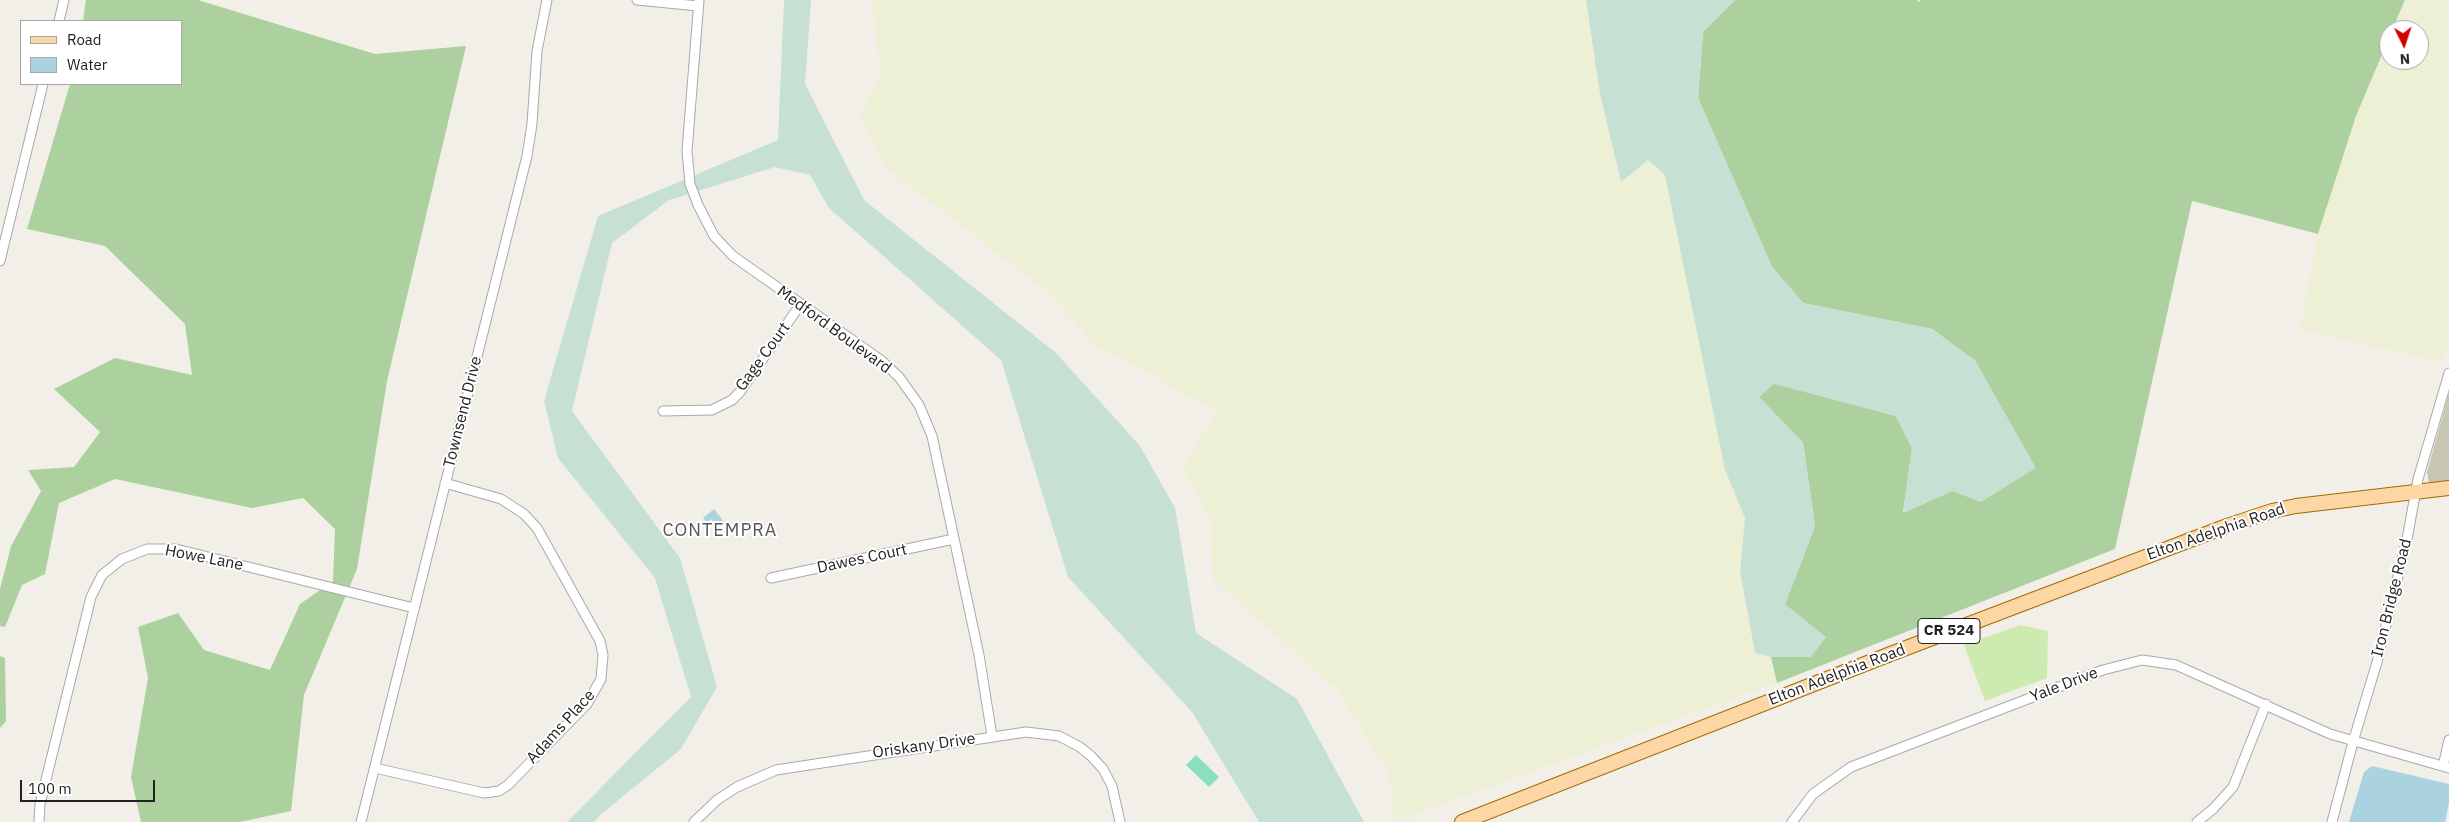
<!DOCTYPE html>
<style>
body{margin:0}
#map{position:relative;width:2449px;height:822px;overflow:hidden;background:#f2efe9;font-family:"IBM Plex Sans",sans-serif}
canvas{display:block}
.legend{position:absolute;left:20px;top:20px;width:162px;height:65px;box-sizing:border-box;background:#fff;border:1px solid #a7a7a7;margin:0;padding:6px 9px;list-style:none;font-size:15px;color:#222}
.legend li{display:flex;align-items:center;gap:10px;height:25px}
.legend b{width:25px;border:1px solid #a7a7a7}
.north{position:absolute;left:2379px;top:20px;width:50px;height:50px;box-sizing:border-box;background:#fff;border:1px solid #a7a7a7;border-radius:50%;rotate:176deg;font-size:14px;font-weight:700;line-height:20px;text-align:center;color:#222}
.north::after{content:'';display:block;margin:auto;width:18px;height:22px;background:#d40000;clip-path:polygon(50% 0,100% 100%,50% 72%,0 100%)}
.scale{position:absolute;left:20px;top:780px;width:135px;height:22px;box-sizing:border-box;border:2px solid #222;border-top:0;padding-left:6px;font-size:15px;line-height:18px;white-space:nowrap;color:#222;-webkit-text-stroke:4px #fff;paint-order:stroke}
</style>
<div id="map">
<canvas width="2449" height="822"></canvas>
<ul class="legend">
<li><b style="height:6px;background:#fcd6a4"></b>Road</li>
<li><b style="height:14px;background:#aad3df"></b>Water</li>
</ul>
<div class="north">N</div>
<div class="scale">100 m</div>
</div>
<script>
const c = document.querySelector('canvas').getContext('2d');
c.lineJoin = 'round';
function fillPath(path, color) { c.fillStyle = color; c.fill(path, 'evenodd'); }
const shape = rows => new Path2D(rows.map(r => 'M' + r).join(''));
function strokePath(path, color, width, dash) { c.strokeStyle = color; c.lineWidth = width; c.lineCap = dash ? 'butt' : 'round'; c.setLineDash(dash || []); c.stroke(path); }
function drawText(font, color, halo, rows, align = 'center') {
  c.font = font + ' "IBM Plex Sans",sans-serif'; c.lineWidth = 4; c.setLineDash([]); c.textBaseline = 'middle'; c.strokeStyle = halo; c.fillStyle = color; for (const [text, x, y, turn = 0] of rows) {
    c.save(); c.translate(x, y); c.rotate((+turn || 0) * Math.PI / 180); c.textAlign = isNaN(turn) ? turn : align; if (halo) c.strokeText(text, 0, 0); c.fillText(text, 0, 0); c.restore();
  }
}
fillPath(shape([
 [2449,393,2449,481,2429,483,2427,472]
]), '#c7c7b4');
fillPath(shape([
 [872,0,1586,0,1600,94,1621,182,1648,160,1665,174,1725,470,1745,518,1740,571,1755,653,1771,657,1777,683,1394,822,1389,775,1336,688,1213,580,1210,520,1183,468,1216,411,1091,342,1056,299,883,165,860,113,881,77],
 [2405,0,2449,0,2449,339,2442,363,2300,329,2318,234,2356,116,2389,38,2389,60,2419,60,2419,30,2392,30]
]), '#eef0d5');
fillPath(shape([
 [2020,625,2048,631,2047,678,1985,701,1964,645]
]), '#cdebb0');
fillPath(shape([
 [86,0,198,0,375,54,466,46,387,381,357,569,304,695,291,811,240,822,141,822,131,777,148,678,138,627,178,613,204,650,270,670,300,604,333,581,335,529,303,498,252,508,115,479,59,503,45,574,22,585,5,627,0,626,0,589,11,546,41,491,28,470,74,467,100,432,54,389,115,358,192,375,185,324,105,246,27,229,70,84,181,84,181,21,83,21],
 [1735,0,1917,0,1920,2,1920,0,2405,0,2392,30,2389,30,2389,38,2356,116,2318,234,2192,201,2115,549,1777,683,1771,657,1811,657,1785,604,1815,526,1803,443,1759,397,1774,383,1896,416,1912,448,1903,513,1952,491,1975,361,1932,329,1803,303,1772,267,1698,98,1703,32],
 [0,656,5,658,6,721,0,728]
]), '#add19e');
fillPath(shape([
 [784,0,811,0,805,84,864,200,1056,353,1140,446,1175,508,1196,633,1297,699,1364,822,1259,822,1192,712,1068,577,1001,360,829,208,810,175,775,167,669,200,612,243,572,411,680,558,717,687,681,749,600,815,594,822,567,822,691,697,655,578,558,458,544,401,598,216,778,140],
 [1586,0,1735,0,1703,32,1698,98,1772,267,1803,303,1931,329,1975,360,2036,468,1981,502,1952,491,1903,513,1912,448,1896,416,1774,384,1759,397,1803,443,1815,526,1785,604,1826,637,1811,657,1771,657,1755,653,1740,571,1745,518,1725,470,1665,175,1648,160,1621,182,1600,94]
]), '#c6e0d4');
fillPath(shape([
 [1196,755,1219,777,1209,787,1186,765]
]), '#88e0be');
fillPath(shape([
 [714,509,725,523,718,528,711,519,707,523,703,518],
 [2372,766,2449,784,2449,803,2445,822,2349,822,2364,772]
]), '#aad3df');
const street = shape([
 [637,0,698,6],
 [699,0,687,151,690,184,698,205,714,236,733,256,882,361,899,377,919,405,932,436,979,655,992,736],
 [59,21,64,0],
 [0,261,43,84],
 [663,411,712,410,732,400,740,392,800,305],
 [771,578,954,539],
 [2443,766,2449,740],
 [375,768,484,793,499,791,508,785,587,704,601,679,603,655,600,641,537,528,524,514,501,499,445,483],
 [39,822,40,804,91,597,102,575,122,559,147,549,176,549,414,608],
 [361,822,527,156,532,124,537,51,547,0],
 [694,822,717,800,737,787,776,770,1026,732,1059,736,1080,747,1091,756,1103,769,1112,786,1120,822],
 [1792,822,1813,794,1851,767,2103,670,2142,660,2176,665,2330,734,2449,768],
 [2197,822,2213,809,2233,787,2266,704],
 [2332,822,2353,742,2377,662,2407,539,2418,479,2449,373]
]);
const primary = shape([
 [1462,822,1893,653,2227,526,2272,511,2296,506,2449,488]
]);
strokePath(street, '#a9a9a9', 11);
strokePath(primary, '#a06b00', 16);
strokePath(street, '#fff', 9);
strokePath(primary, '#fcd6a4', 14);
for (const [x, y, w] of [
 [1949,631,62]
]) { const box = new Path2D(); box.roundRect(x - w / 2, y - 12.5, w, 25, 4); c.fillStyle = '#fff'; c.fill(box); strokePath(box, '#222', 1); }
drawText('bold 15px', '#222', null, [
 ["CR 524",1949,631]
]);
drawText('16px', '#222', '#fff', [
 ["Medford Boulevard",834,330,36],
 ["Gage Court",763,357,-54],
 ["Townsend Drive",463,412,-76],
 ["Elton Adelphia Road",2216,532,-19],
 ["Howe Lane",204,558,11],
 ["Dawes Court",862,559,-12],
 ["Iron Bridge Road",2392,598,-76],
 ["Elton Adelphia Road",1837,675,-21],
 ["Yale Drive",2064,685,-21],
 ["Adams Place",561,727,-48],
 ["Oriskany Drive",924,746,-8]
]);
c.letterSpacing = '1px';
drawText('18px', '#555', '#fff', [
 ["CONTEMPRA",720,531]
]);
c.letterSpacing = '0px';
</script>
